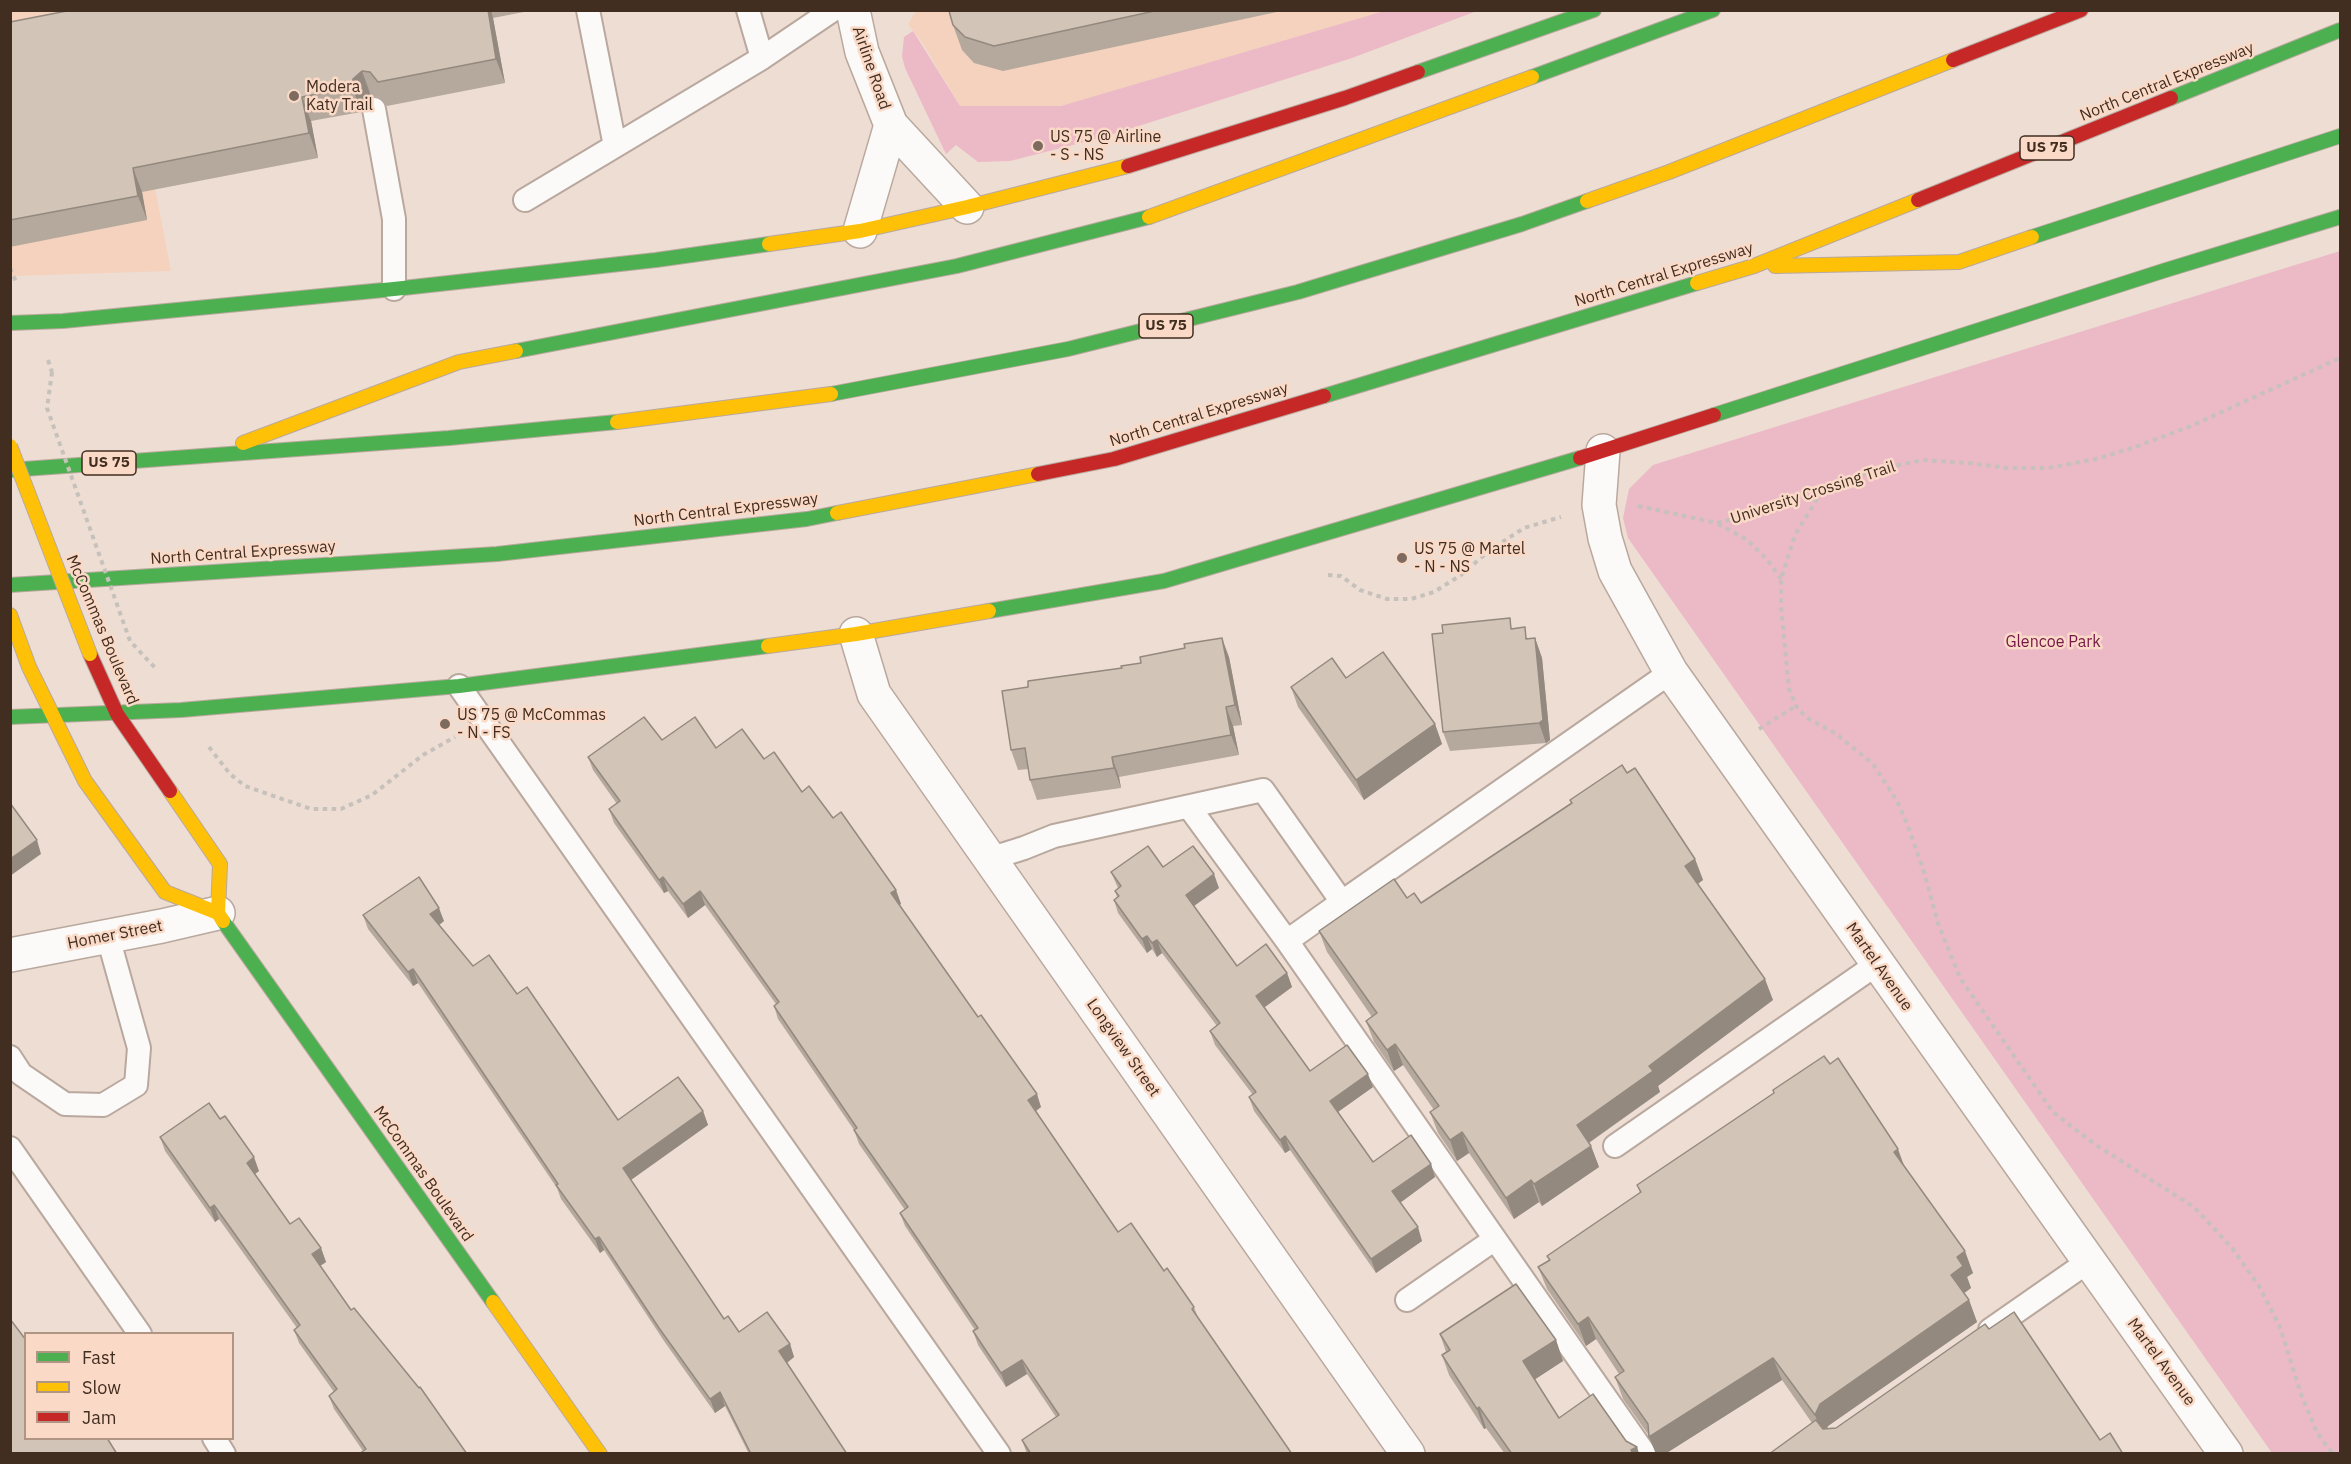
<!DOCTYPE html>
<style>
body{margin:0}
#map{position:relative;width:2351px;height:1464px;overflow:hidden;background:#eeddd3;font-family:"IBM Plex Sans",sans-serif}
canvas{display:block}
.frame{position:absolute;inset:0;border:12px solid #422e21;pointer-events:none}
.legend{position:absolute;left:24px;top:1332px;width:210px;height:108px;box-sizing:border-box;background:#fadac7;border:2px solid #b09585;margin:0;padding:8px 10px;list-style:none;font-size:18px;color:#422e21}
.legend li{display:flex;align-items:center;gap:12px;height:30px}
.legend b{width:30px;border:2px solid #b09585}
</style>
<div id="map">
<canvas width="2351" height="1464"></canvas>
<div class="frame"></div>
<ul class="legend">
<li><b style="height:8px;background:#4caf50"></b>Fast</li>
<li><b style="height:8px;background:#ffc107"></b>Slow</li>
<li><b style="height:8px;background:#c62828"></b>Jam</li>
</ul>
</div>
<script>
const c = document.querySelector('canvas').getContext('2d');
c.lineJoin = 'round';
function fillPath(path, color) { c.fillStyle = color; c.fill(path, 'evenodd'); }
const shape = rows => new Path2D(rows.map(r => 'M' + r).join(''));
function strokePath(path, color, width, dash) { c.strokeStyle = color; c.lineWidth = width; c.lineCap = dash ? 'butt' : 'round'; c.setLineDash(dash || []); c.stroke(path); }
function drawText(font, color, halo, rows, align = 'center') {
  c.font = font + ' "IBM Plex Sans",sans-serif'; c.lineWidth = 5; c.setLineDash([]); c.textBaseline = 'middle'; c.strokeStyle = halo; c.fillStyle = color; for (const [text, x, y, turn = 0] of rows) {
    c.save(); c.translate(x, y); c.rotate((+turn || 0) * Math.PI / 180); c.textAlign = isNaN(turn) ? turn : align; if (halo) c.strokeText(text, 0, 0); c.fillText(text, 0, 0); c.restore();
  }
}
fillPath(shape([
 [917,10,1388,11,1061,106,960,106,923,44,908,24],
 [10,11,121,11,171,271,11,276]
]), '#f4d2be');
fillPath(shape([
 [1388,10,1477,11,1352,58,1104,137,1010,161,978,162,956,145,946,154,905,68,902,56,904,37,913,31,960,106,1061,106],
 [2340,251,2340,1453,2272,1453,1628,538,1623,518,1629,489,1653,465]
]), '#ecb9c7');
const lane = shape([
 [588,10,615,146],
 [748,10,762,58],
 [374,109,394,219,394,289],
 [525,200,762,58,833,10],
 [459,686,999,1454],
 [1189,807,1287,941,1645,1454],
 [989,859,1024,848,1054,836,1263,790,1342,902,1287,941],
 [1342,902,1671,672],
 [10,1057,21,1074,65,1104,103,1105,136,1085,139,1048,108,937],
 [1615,1146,1877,964],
 [10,1148,140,1334],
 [1407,1300,1495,1239],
 [1990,1330,2089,1261],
 [214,1438,224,1454]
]);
const street = shape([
 [853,10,862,52,891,125,967,207],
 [860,231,891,125],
 [1603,451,1599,505,1605,538,1615,571,1671,672,2226,1454],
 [856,634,874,694,1408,1454],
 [10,955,162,926,218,913]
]);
const fast = shape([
 [1418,72,1594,10],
 [1532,77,1713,10],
 [2171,98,2340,30],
 [2032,237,2340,136],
 [10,323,63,321,394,289,656,260,769,244],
 [516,351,957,266,1149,217],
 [831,394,1068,349,1298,292,1522,224,1587,201],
 [1324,396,1697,283],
 [1714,415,2166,270,2340,217],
 [10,470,449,438,617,422],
 [10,585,497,554,807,519,837,513],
 [989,611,1164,581,1580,458],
 [10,717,181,710,459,686,768,646],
 [223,921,493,1302]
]);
const slow = shape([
 [1587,201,1669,172,1953,60],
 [1149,217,1532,77],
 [769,244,860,231,967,207,1128,166],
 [1775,266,1959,262,2032,237],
 [1697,283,1754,266,1918,200],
 [617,422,831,394],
 [243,443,459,362,516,351],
 [837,513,1038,474],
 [10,615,29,667,85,781,165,892,218,913,223,921],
 [768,646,856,634,989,611],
 [170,791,220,864,218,913],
 [493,1302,600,1454]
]);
const jam = shape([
 [1953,60,2081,10],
 [1128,166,1345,98,1418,72],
 [1918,200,2171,98],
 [1580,458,1714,415],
 [1038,474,1114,459,1324,396],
 [90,654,117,714,170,791]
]);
strokePath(lane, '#b9a89e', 26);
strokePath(street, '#b9a89e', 36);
strokePath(fast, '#b9a89e', 16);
strokePath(slow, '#b9a89e', 16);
strokePath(jam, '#b9a89e', 16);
strokePath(shape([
 [10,268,17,284],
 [48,360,52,372],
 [1822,491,1795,535,1781,579,1781,606,1789,689,1796,706,1807,718,1835,733,1873,764,1897,801,1908,826,1924,872,1938,923,1960,978,2053,1112,2093,1143,2194,1207,2232,1248,2259,1286,2280,1327,2301,1394,2317,1433,2333,1454],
 [1638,506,1717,523,1773,509,1872,471,1922,460,1968,463,2007,468,2048,468,2096,459,2135,447,2191,426,2340,358],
 [1718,524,1746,539,1766,558,1781,579],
 [1328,575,1341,576,1360,590,1387,599,1411,599,1434,592,1461,575,1490,550,1524,528,1561,517],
 [1759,729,1796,706],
 [209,747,230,774,245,786,311,809,341,809,372,795,423,755,455,737]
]), '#c7c1bb', 4, [4.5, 4.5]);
strokePath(lane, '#fcfaf8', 22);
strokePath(street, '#fcfaf8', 33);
strokePath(fast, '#4caf50', 14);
strokePath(slow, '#ffc107', 14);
strokePath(jam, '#c62828', 14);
const slowBridge = shape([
 [10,446,90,654]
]);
strokePath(slowBridge, '#b9a89e', 16, []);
strokePath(shape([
 [52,372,47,408,130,641,157,670]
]), '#c7c1bb', 4, [4.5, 4.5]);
strokePath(slowBridge, '#ffc107', 14);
fillPath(shape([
 [72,10,534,10,493,18,505,83,387,106,379,97,371,96,362,104,361,112,311,121,318,158,142,192,147,220,10,247,10,22],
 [949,10,1286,10,1003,71,974,63,962,50,953,25],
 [1513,629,1529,639,1535,638,1542,658,1550,740,1546,743,1450,751,1443,732],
 [1229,657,1242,725,1233,726,1239,755,1119,777,1121,788,1037,800,1030,780,1028,769,1018,770,1011,750,1028,687],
 [1346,678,1435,724,1442,744,1364,800,1298,707,1291,687],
 [662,740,716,748,764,759,833,818,896,890,901,904,899,905,1041,1107,1036,1111,1118,1232,1164,1271,1194,1307,1198,1318,1292,1454,1027,1454,1022,1440,1056,1417,1027,1374,1006,1387,978,1345,973,1331,975,1330,905,1226,900,1213,905,1210,859,1144,854,1130,778,1019,774,1006,776,1004,705,905,688,918,668,891,664,893,614,823,609,809,617,804,593,770,588,757],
 [1627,773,1695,859,1703,880,1698,884,1773,1000,1658,1086,1660,1092,1589,1143,1591,1146,1599,1167,1542,1206,1539,1202,1514,1219,1469,1153,1457,1161,1438,1133,1430,1112,1434,1110,1403,1065,1394,1071,1374,1042,1366,1021,1372,1017,1327,952,1319,931,1407,898,1421,903,1571,803,1570,800],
 [1163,867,1219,888,1194,906,1237,966,1287,973,1292,987,1264,1007,1310,1071,1373,1087,1338,1112,1373,1162,1431,1164,1435,1177,1400,1203,1422,1241,1376,1273,1290,1150,1285,1153,1254,1111,1249,1097,1253,1095,1215,1045,1210,1031,1217,1026,1162,953,1157,957,1152,949,1147,953,1118,913,1114,900,1117,897,1115,891,1118,888,1111,872],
 [363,915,444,921,439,925,473,966,517,994,618,1120,703,1111,708,1125,631,1180,724,1319,739,1332,790,1344,794,1357,787,1363,847,1454,749,1454,725,1406,715,1413,664,1341,604,1250,600,1253,561,1199,557,1188,418,983,413,986,368,929],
 [1773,1090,1904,1166,1973,1273,1967,1277,1971,1288,1964,1293,1969,1300,1977,1322,1828,1426,1827,1429,1836,1428,1989,1329,2100,1440,1769,1454,1812,1423,1782,1380,1665,1454,1656,1454,1650,1437,1623,1399,1615,1377,1619,1374,1596,1339,1586,1346,1547,1289,1538,1267,1549,1260,1547,1256,1640,1193,1637,1185,1774,1093],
 [220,1119,259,1171,255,1174,290,1224,321,1248,326,1262,320,1266,351,1310,467,1454,363,1451,334,1409,329,1396,334,1392,299,1343,294,1330,297,1328,219,1219,215,1222,165,1151,160,1137],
 [1440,1334,1556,1340,1563,1361,1535,1379,1559,1418,1626,1441,1637,1447,1639,1454,1505,1454,1486,1428,1484,1429,1449,1375,1442,1355,1446,1352]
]), '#b5a99d');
fillPath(shape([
 [488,10,491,10,493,18,505,83,496,59],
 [362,71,371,96,362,104,361,112,352,87,353,79],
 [302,97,311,121,318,158,309,133],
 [133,168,142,192,147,220,138,196],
 [1222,638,1229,657,1242,725,1235,705],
 [1535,638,1542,658,1550,740,1546,743,1539,723],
 [1226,707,1233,726,1239,755,1231,735],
 [1435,724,1442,744,1364,800,1356,780],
 [1112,757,1119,777,1121,788,1114,768],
 [37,840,41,854,10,876,10,859],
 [1695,859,1703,880,1693,887,1685,866],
 [1214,874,1219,888,1191,908,1186,895],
 [663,877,668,891,664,893,659,880],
 [896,890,901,904,896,907,891,893],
 [700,891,705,905,688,918,683,904],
 [439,908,444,921,435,928,430,914],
 [1147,936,1152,949,1147,953,1142,939],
 [1157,940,1162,953,1157,957,1152,943],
 [413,969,418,983,413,986,408,972],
 [1287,973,1292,987,1261,1010,1256,996],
 [1765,979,1773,1000,1658,1086,1660,1092,1584,1146,1577,1125,1649,1066],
 [1395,1044,1403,1065,1394,1071,1387,1050],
 [1368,1074,1373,1087,1335,1114,1330,1101],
 [1037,1094,1041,1107,1033,1113,1028,1100],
 [703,1111,708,1125,628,1182,623,1168],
 [1462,1132,1469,1153,1457,1161,1450,1140],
 [1285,1136,1290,1150,1285,1153,1280,1140],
 [1591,1146,1599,1167,1542,1206,1534,1184],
 [1898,1149,1906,1171,1894,1152],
 [254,1157,259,1171,252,1176,247,1163],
 [1431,1164,1435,1177,1397,1205,1392,1191],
 [1531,1180,1539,1202,1514,1219,1506,1198],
 [214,1205,219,1219,215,1222,210,1208],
 [1418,1227,1422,1241,1376,1273,1371,1259],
 [599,1237,604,1250,600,1253,595,1239],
 [321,1248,326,1262,317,1268,312,1254],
 [1965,1251,1973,1273,1967,1277,1971,1288,1959,1297,1951,1275,1957,1257],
 [1969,1300,1977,1322,1828,1426,1823,1437,1815,1415,1820,1404],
 [1588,1317,1596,1339,1586,1346,1578,1324],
 [1556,1340,1563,1361,1531,1382,1523,1361],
 [790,1344,794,1357,784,1365,779,1351],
 [1773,1358,1782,1380,1665,1454,1656,1454,1649,1437],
 [1022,1360,1027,1374,1006,1387,1001,1373],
 [720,1392,725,1406,715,1413,710,1399],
 [1479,1407,1486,1428,1484,1429,1477,1409],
 [1637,1447,1639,1454,1632,1454,1631,1450]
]), '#93897f');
const building = shape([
 [72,10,488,10,496,59,378,82,370,72,362,71,353,79,352,87,302,97,309,133,133,168,138,196,10,220,10,22,72,10],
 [1159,10,994,46,965,37,953,25,949,11,1159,10],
 [1510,618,1511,629,1525,627,1526,639,1535,638,1543,720,1539,723,1443,732,1432,634,1443,633,1442,625,1510,618],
 [1222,638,1235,705,1226,707,1231,735,1112,757,1114,768,1030,780,1025,748,1011,750,1002,691,1028,687,1028,681,1122,668,1121,666,1141,663,1140,657,1185,648,1184,644,1222,638],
 [1383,652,1435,724,1356,780,1291,687,1332,658,1346,678,1383,652],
 [644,717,662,740,695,717,716,748,742,729,764,759,774,752,802,792,809,786,833,818,841,812,896,890,891,893,978,1017,981,1015,1037,1094,1028,1100,1118,1232,1131,1223,1164,1271,1167,1268,1194,1307,1192,1309,1292,1454,1031,1454,1022,1440,1059,1415,1022,1360,1001,1373,973,1331,978,1328,900,1213,908,1207,854,1130,857,1128,774,1006,779,1002,700,891,683,904,663,877,659,880,609,809,620,801,588,757,644,717],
 [1622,765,1627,773,1635,768,1695,859,1685,866,1765,979,1649,1066,1653,1071,1577,1125,1591,1146,1534,1184,1531,1180,1506,1198,1462,1132,1450,1140,1430,1112,1439,1106,1395,1044,1387,1050,1366,1021,1377,1013,1319,931,1394,879,1407,898,1414,893,1421,903,1572,803,1570,800,1622,765],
 [10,803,37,840,10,859,10,803],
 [1148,846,1163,867,1193,846,1214,874,1186,895,1237,966,1266,944,1287,973,1256,996,1310,1071,1347,1045,1368,1074,1330,1101,1373,1162,1411,1135,1431,1164,1392,1191,1418,1227,1371,1259,1285,1136,1280,1140,1249,1097,1256,1092,1210,1031,1220,1023,1157,940,1152,943,1147,936,1142,939,1114,900,1119,896,1115,891,1121,886,1111,872,1148,846],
 [419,877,439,908,430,914,473,966,489,955,517,994,527,987,618,1120,678,1077,703,1111,623,1168,724,1319,728,1316,739,1332,767,1312,790,1344,779,1351,847,1454,751,1454,720,1392,710,1399,659,1328,599,1237,595,1239,556,1185,558,1184,413,969,408,972,363,915,419,877],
 [1824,1056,1830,1064,1838,1058,1898,1149,1894,1152,1965,1251,1957,1257,1963,1266,1951,1275,1969,1300,1820,1404,1815,1415,1773,1358,1649,1437,1648,1424,1615,1377,1624,1371,1588,1317,1578,1324,1538,1267,1550,1260,1547,1256,1641,1192,1637,1185,1774,1093,1773,1090,1824,1056],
 [209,1103,220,1119,225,1116,254,1157,247,1163,290,1224,299,1218,321,1248,312,1254,351,1310,354,1308,419,1388,420,1387,467,1454,359,1454,366,1449,329,1396,337,1389,294,1330,300,1325,214,1205,210,1208,160,1137,209,1103],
 [1516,1284,1556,1340,1523,1361,1559,1418,1593,1394,1626,1441,1637,1447,1631,1450,1633,1454,1512,1454,1479,1407,1477,1409,1442,1355,1450,1350,1440,1334,1516,1284],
 [2014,1312,2100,1440,2110,1433,2123,1454,1769,1454,1816,1420,1823,1429,1836,1428,1985,1324,1989,1329,2014,1312],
 [10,1319,26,1340,26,1438,107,1438,117,1454,10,1454,10,1319]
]);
fillPath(building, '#d2c4b6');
strokePath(building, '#93897f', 1.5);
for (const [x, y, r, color] of [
 [294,96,6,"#7e6b5f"],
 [1038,146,6,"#7e6b5f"],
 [1402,558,6,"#7e6b5f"],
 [445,724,6,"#7e6b5f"]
]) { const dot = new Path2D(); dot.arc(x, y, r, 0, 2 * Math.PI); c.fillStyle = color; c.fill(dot); strokePath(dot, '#fadac7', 2); }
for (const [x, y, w] of [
 [2047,148,54],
 [1166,326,54],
 [109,463,54]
]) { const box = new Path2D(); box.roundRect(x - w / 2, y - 12, w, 24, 4.5); c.fillStyle = '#fadac7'; c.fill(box); strokePath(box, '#422e21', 1.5); }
drawText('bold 15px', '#422e21', null, [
 ["US 75",2047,148],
 ["US 75",1166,326],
 ["US 75",109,463]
]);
drawText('16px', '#422e21', '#fadac7', [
 ["Airline Road",871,68,71],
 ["North Central Expressway",2167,82,-22],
 ["North Central Expressway",1664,275,-17],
 ["North Central Expressway",1199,415,-17],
 ["University Crossing Trail",1813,493,-18],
 ["North Central Expressway",726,510,-7],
 ["North Central Expressway",243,553,-4],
 ["McCommas Boulevard",102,630,67],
 ["Homer Street",115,935,-11],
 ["Martel Avenue",1879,967,55],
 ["Longview Street",1123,1048,55],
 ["McCommas Boulevard",423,1174,55],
 ["Martel Avenue",2161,1362,54]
]);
drawText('16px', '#422e21', '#fadac7', [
 ["Modera",306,87],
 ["Katy Trail",306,105],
 ["US 75 @ Airline",1050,137],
 ["- S - NS",1050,155],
 ["US 75 @ Martel",1414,549],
 ["- N - NS",1414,567],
 ["US 75 @ McCommas",457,715],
 ["- N - FS",457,733]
], 'left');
drawText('16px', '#761549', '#fadac7', [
 ["Glencoe Park",2053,642]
]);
</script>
